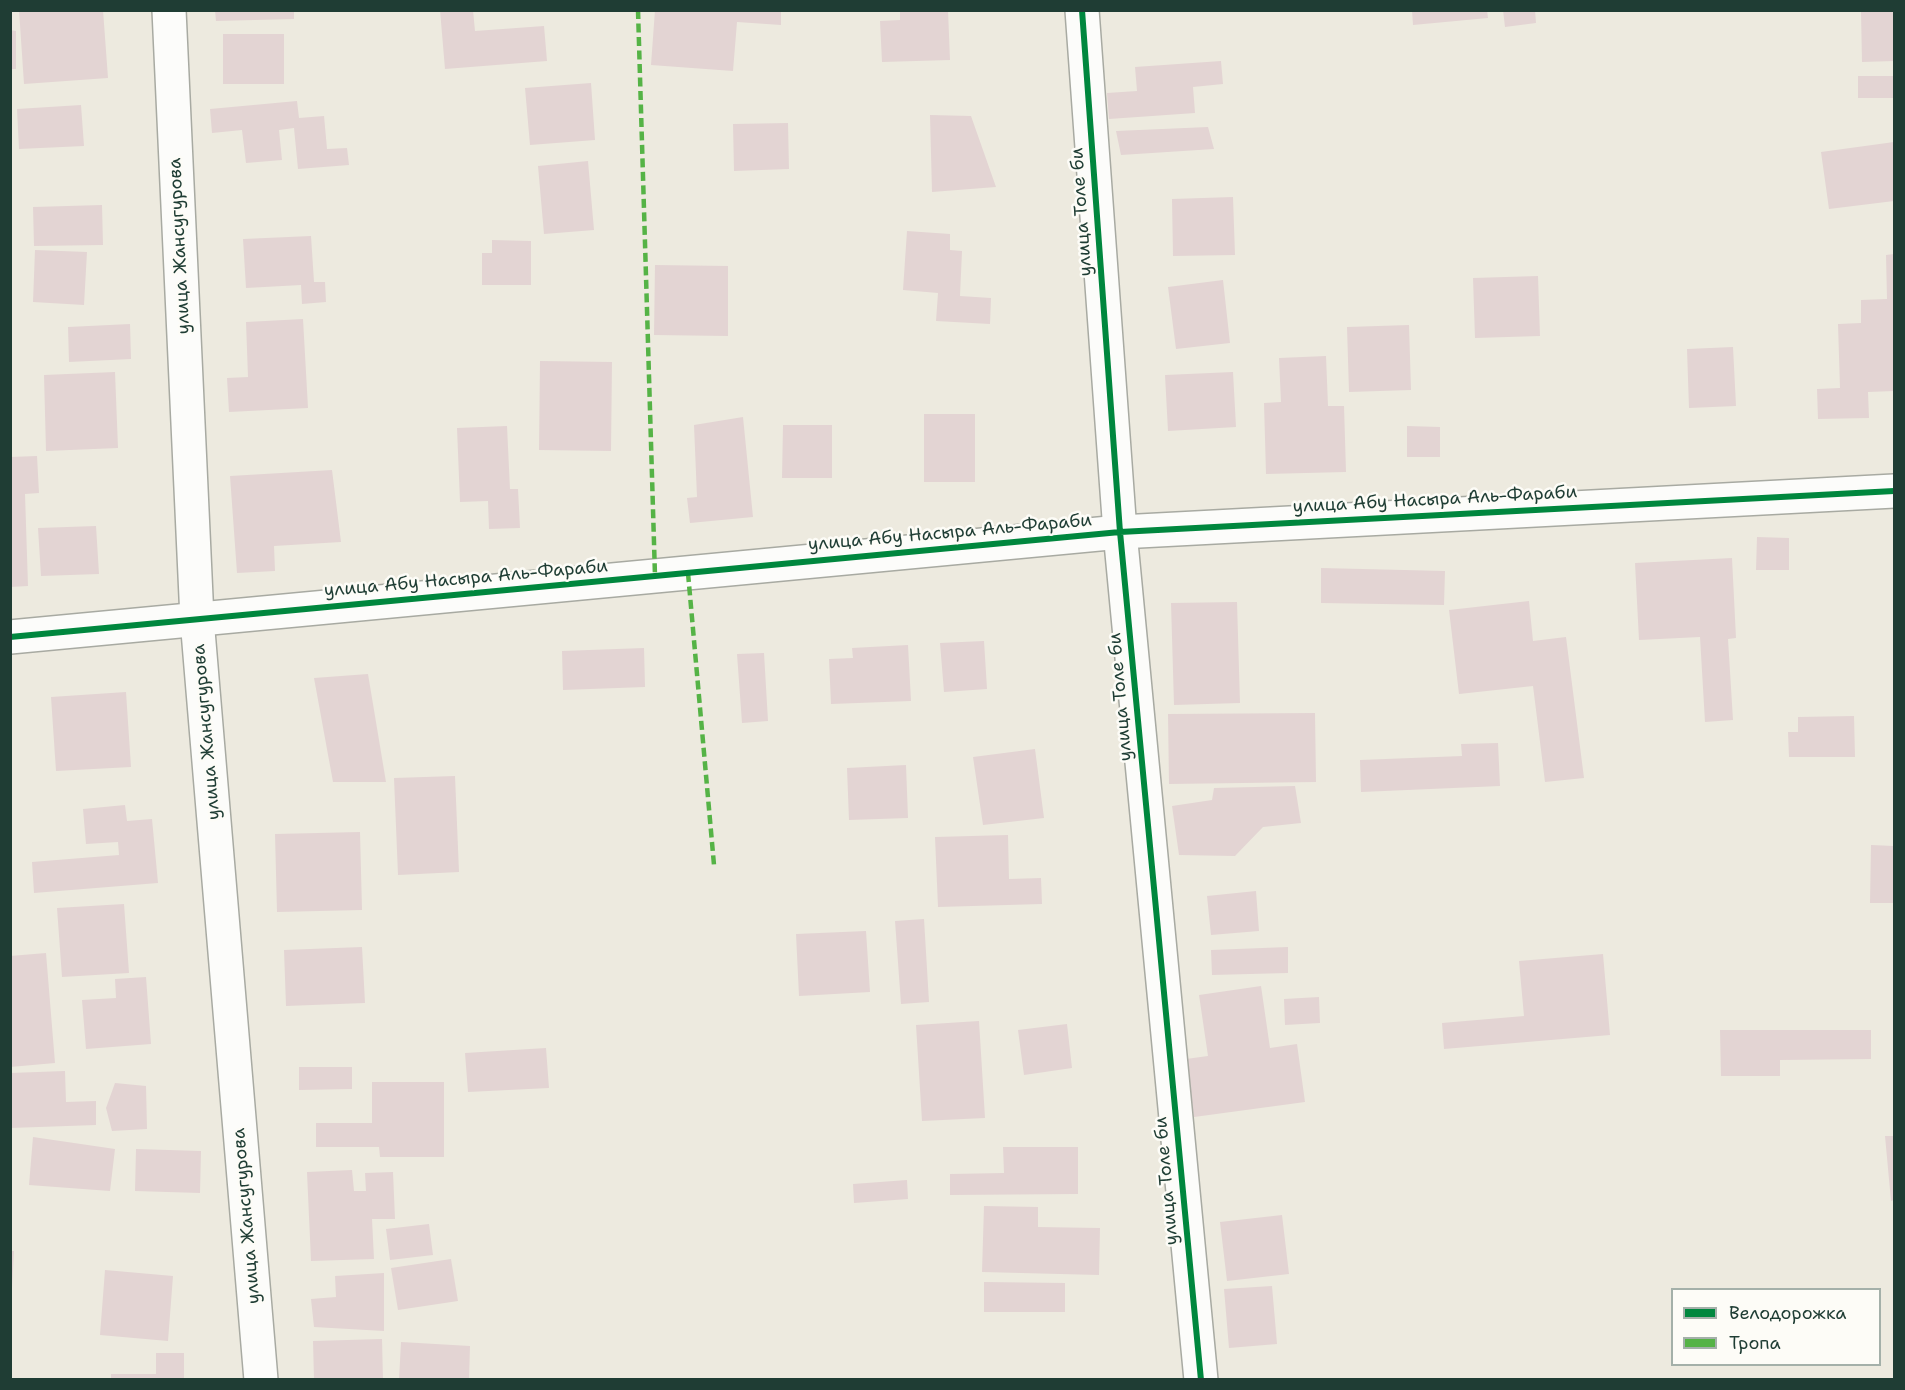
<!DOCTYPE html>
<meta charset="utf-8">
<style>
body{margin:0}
#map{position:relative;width:1905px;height:1390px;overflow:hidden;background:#edeadf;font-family:"Shantell Sans",sans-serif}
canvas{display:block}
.frame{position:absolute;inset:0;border:12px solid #1f3d34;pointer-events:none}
.legend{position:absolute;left:1671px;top:1288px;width:210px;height:78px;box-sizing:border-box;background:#fdfcf7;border:2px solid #a4b0a9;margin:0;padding:8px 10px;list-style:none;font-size:18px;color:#1f3d34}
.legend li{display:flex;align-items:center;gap:12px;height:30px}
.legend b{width:30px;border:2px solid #a4b0a9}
</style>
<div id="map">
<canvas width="1905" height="1390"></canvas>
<div class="frame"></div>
<ul class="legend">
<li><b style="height:8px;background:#00873e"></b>Велодорожка</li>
<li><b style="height:8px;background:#55b346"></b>Тропа</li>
</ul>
</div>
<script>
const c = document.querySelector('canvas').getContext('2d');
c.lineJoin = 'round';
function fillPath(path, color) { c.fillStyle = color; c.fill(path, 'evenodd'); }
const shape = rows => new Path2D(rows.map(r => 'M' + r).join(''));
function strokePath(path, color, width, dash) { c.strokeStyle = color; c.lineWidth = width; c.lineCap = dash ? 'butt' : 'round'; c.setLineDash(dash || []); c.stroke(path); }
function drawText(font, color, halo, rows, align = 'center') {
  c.font = font + ' "Shantell Sans",sans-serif'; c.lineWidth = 5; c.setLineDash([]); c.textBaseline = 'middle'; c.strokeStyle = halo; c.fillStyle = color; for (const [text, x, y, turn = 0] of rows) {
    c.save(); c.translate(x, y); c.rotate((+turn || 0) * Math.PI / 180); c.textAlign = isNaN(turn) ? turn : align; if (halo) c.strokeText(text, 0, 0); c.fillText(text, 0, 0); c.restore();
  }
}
fillPath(shape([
 [19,10,103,10,108,78,24,84],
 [215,10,294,10,294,19,216,21],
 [440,10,473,10,475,31,544,26,547,61,445,69],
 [655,10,781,10,781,25,737,22,733,71,651,65],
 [900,10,948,10,950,60,882,62,880,21,900,20],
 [1412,10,1487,10,1488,18,1413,25],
 [1503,10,1535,10,1536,23,1505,27],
 [1861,12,1894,12,1894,61,1862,62],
 [10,30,16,31,16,69,10,69],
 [223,34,284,34,284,84,223,84],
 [1221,61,1223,84,1193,87,1195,113,1109,119,1107,93,1137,91,1135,67],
 [1858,76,1894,76,1894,98,1858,98],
 [591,83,595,140,530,145,525,88],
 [297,101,299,118,324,116,327,149,347,148,349,165,298,169,294,128,279,130,282,160,246,163,242,130,212,133,210,109],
 [81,105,84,146,19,149,17,109],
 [930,115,971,116,996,187,932,192],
 [788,123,789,169,734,171,733,124],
 [1208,127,1214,149,1121,155,1116,131],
 [1894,142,1894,201,1829,209,1821,152],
 [588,161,594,230,544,234,538,166],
 [1233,197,1235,255,1173,256,1172,199],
 [102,205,103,245,34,246,33,207],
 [907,231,950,234,950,250,962,251,960,296,991,298,990,324,936,321,938,293,903,290],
 [311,236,314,282,325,282,326,302,302,304,301,285,246,288,243,239],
 [492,240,531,241,531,285,482,285,482,253,492,253],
 [35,250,87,252,84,305,33,302],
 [1894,254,1894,391,1868,392,1869,418,1818,419,1817,389,1840,388,1838,324,1861,323,1861,300,1887,299,1886,255],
 [655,265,728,266,728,336,654,335],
 [1538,276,1540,336,1475,338,1473,278],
 [1223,280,1230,343,1176,349,1168,287],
 [303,319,308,408,229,412,227,378,248,377,246,322],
 [130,324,131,359,69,362,68,327],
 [1409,325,1411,390,1349,392,1347,327],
 [1733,347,1736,406,1689,408,1687,349],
 [1326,356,1328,406,1344,406,1346,472,1266,474,1264,403,1281,402,1279,358],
 [540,361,612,362,611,451,539,450],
 [115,372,118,448,46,451,44,375],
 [1233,372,1236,427,1168,431,1165,375],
 [924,414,975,414,975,482,924,482],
 [743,417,753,517,690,523,687,498,697,497,694,425],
 [783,425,832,425,832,478,782,478],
 [507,426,510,489,518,489,520,528,489,529,488,501,460,502,457,428],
 [1407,426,1440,427,1440,457,1407,457],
 [37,456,39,493,25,494,28,586,10,587,10,457],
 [332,470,341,542,274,546,275,571,237,573,230,476],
 [96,526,99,574,41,576,38,528],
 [1757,537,1789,538,1789,570,1756,570],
 [1732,558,1736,638,1728,639,1733,720,1705,722,1700,637,1639,640,1635,563],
 [1321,568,1445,571,1444,605,1321,603],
 [1529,601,1533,641,1566,637,1584,778,1545,782,1533,686,1459,694,1449,610],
 [1237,602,1240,703,1174,705,1171,603],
 [984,641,987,689,944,692,940,643],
 [908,645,911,701,831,704,829,659,853,658,852,648],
 [644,648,645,687,563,690,562,651],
 [764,653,768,721,742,723,737,654],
 [368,674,386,782,333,782,314,678],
 [126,692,131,767,56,771,51,697],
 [1315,713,1316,782,1169,784,1168,714],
 [1854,716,1855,757,1789,757,1788,732,1798,732,1798,717],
 [1498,743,1500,786,1361,792,1360,760,1462,756,1461,744],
 [1035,749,1044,818,983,825,973,757],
 [906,765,908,818,849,820,847,768],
 [455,776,459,872,398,875,394,778],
 [1295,786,1301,823,1263,827,1235,856,1179,855,1172,806,1212,800,1214,788],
 [125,805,127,821,152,819,158,883,34,893,32,862,119,855,118,842,86,844,83,809],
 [360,832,362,910,277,912,275,834],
 [1008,835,1009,879,1041,878,1042,904,938,907,935,837],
 [1871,845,1894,846,1894,903,1870,903],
 [1256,891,1259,931,1211,935,1207,896],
 [124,904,129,973,62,977,57,908],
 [924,919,929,1002,901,1004,895,921],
 [866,931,870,992,799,996,796,934],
 [362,947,365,1003,286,1006,284,950],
 [1288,947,1288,973,1212,975,1211,950],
 [46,953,55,1063,10,1067,10,956],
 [1603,954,1610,1035,1444,1049,1442,1023,1524,1016,1519,961],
 [146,977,151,1044,86,1049,82,1000,116,998,115,979],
 [1261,986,1270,1048,1297,1044,1305,1102,1194,1117,1186,1059,1208,1056,1199,995],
 [1319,997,1320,1023,1285,1025,1284,999],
 [979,1021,985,1118,922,1121,916,1025],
 [1067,1024,1072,1068,1024,1075,1018,1030],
 [1720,1030,1871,1030,1871,1059,1780,1060,1780,1076,1721,1076],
 [546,1048,549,1088,468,1092,465,1053],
 [299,1067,352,1067,352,1089,299,1090],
 [65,1071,66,1102,96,1101,96,1125,10,1128,10,1073],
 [372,1082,444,1082,444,1157,380,1157,379,1147,316,1147,316,1123,372,1123],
 [115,1083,146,1086,147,1129,112,1131,106,1108],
 [1885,1136,1894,1136,1894,1200,1891,1201],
 [33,1137,115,1149,110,1191,29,1185],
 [1003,1147,1078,1147,1078,1194,950,1195,950,1174,1004,1173],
 [136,1149,201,1151,200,1193,135,1191],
 [352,1170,354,1191,366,1191,365,1173,393,1172,395,1219,372,1219,374,1259,311,1261,307,1172],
 [907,1180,908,1199,854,1203,853,1184],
 [984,1206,1038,1207,1038,1227,1100,1228,1099,1275,982,1272],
 [1282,1215,1289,1274,1227,1281,1220,1222],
 [429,1224,433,1255,390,1260,386,1229],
 [10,1251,14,1251,12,1288,10,1288],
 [451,1259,458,1301,398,1310,391,1268],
 [105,1270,173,1276,168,1341,100,1335],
 [384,1273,384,1331,314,1327,311,1299,336,1297,335,1276],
 [984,1282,1065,1283,1065,1312,984,1312],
 [1272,1286,1277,1344,1229,1348,1224,1289],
 [382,1339,383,1380,314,1379,313,1341],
 [401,1342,470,1346,469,1380,399,1380],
 [156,1353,184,1353,184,1380,111,1380,111,1374,156,1374]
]), '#e3d4d3');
const minor = shape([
 [169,10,197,619,261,1380],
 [1082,10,1120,532,1201,1380]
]);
const tertiary = shape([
 [10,637,1120,532,1894,491]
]);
strokePath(minor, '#a8aaa2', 36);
strokePath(tertiary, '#a8aaa2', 36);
strokePath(minor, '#fcfcfa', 33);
strokePath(tertiary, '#fcfcfa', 33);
strokePath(shape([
 [638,10,655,576],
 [688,573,714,865]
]), '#55b346', 4.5, [9, 4.5]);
strokePath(shape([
 [1082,10,1120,532,1201,1380],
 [10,637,1120,532,1894,491]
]), '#00873e', 6);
drawText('18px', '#1f3d34', '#fdfcf7', [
 ["улица Толе би",1082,212,-94],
 ["улица Жансугурова",180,246,-93],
 ["улица Абу Насыра Аль-Фараби",1435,500,-3],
 ["улица Абу Насыра Аль-Фараби",950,533,-5],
 ["улица Абу Насыра Аль-Фараби",466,579,-5],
 ["улица Толе би",1121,697,-95],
 ["улица Жансугурова",207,732,-95],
 ["улица Толе би",1167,1181,-95],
 ["улица Жансугурова",247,1216,-95]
]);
</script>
